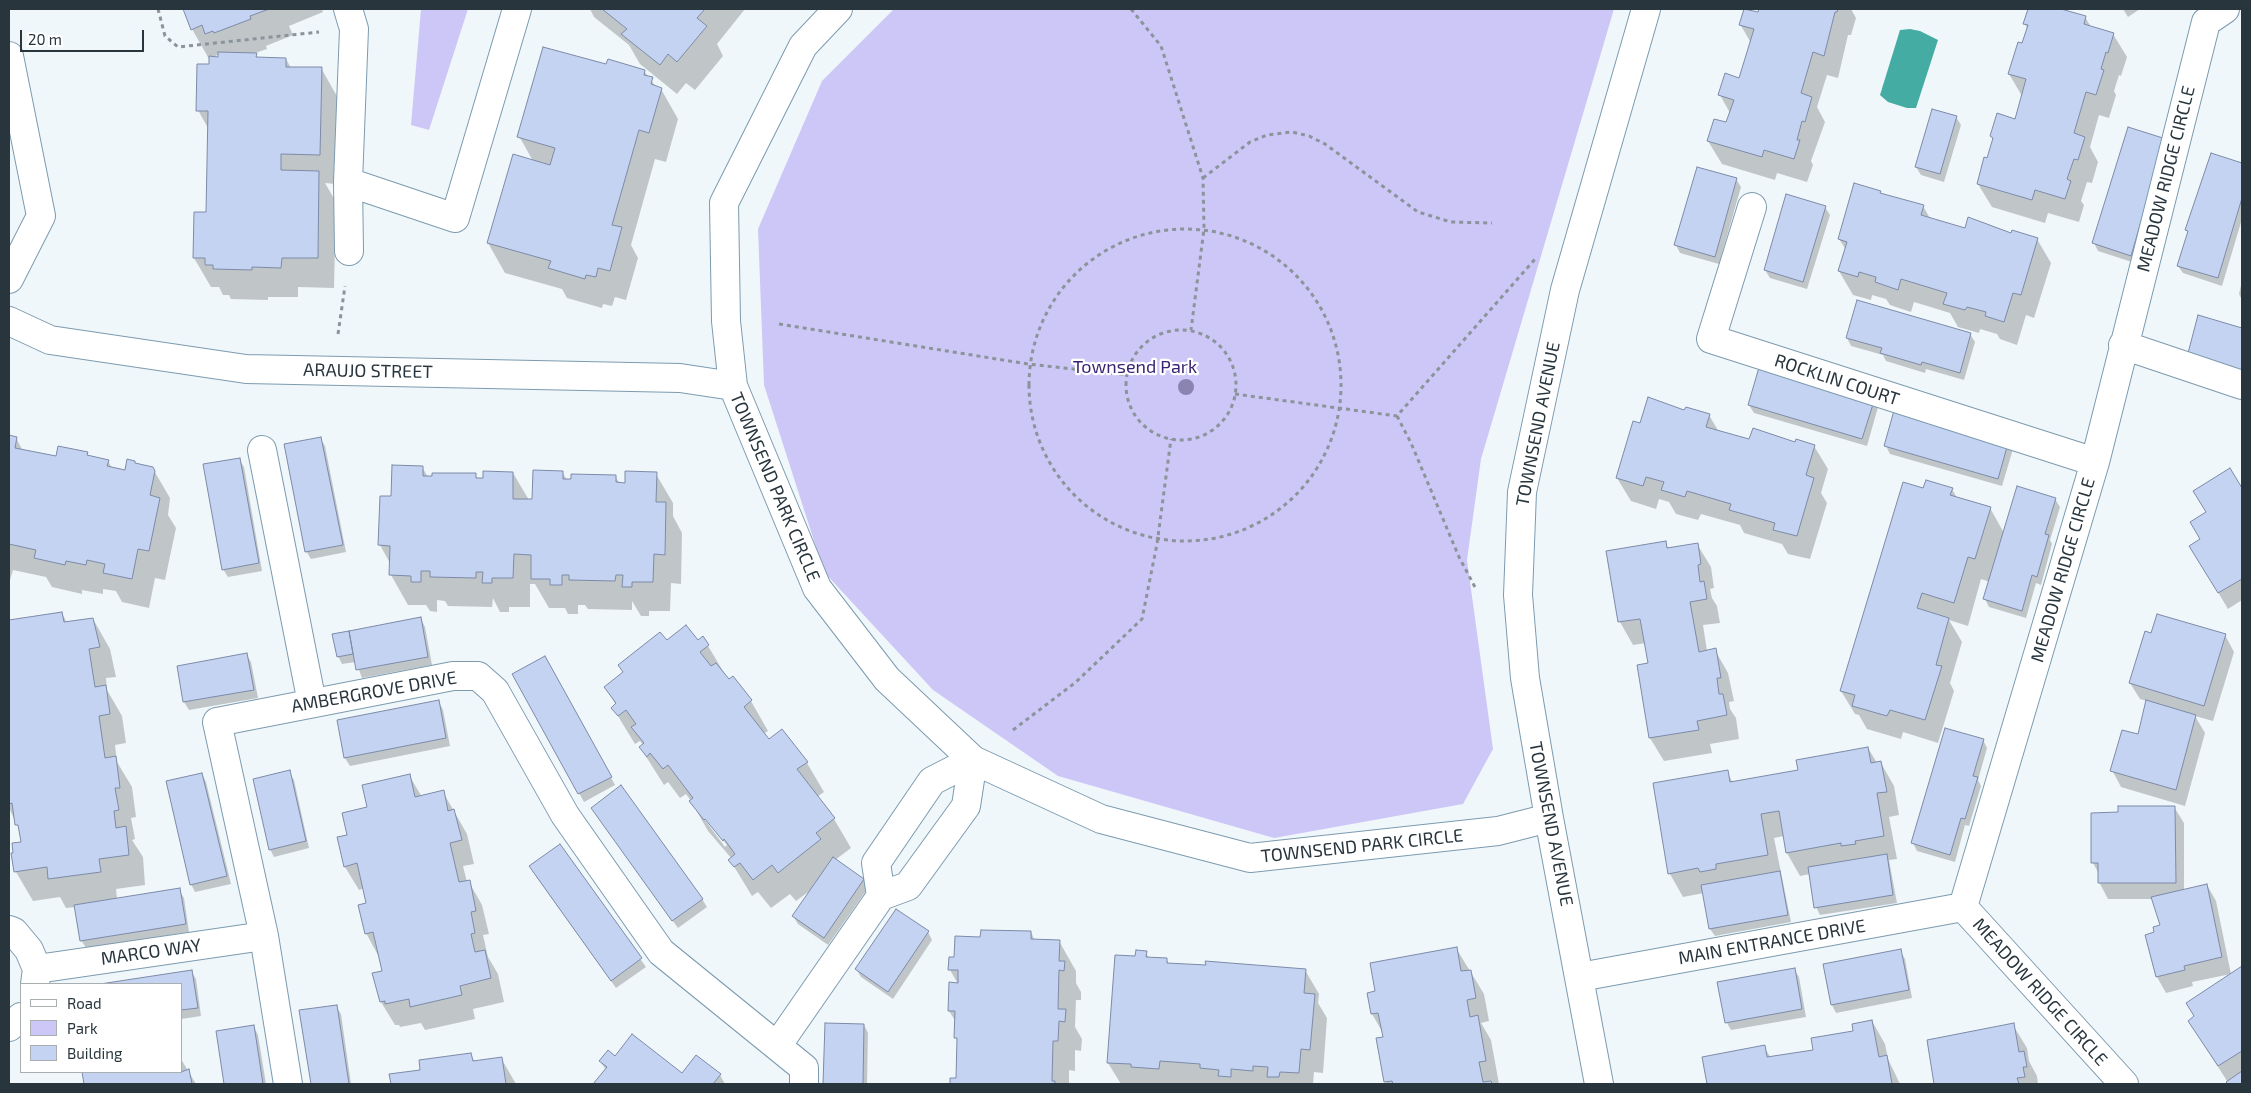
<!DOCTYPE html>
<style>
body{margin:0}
#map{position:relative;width:2251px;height:1093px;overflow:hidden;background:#f0f7fb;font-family:"Exo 2",sans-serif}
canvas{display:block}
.frame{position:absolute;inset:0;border:10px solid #28353d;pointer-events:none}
.legend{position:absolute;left:20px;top:983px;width:162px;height:90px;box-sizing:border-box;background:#fff;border:1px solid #a9aeb1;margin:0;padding:6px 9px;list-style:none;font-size:15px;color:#28353d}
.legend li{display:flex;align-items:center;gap:10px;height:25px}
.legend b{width:25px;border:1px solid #a9aeb1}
.scale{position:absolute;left:20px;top:30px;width:124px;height:22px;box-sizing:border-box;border:2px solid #28353d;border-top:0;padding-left:6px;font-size:15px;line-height:18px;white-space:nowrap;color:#28353d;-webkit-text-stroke:4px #fff;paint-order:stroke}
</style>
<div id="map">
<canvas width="2251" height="1093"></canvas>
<div class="frame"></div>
<ul class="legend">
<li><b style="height:6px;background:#fff"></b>Road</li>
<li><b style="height:14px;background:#cdc7f7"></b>Park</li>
<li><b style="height:14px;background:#c4d3f2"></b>Building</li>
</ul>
<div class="scale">20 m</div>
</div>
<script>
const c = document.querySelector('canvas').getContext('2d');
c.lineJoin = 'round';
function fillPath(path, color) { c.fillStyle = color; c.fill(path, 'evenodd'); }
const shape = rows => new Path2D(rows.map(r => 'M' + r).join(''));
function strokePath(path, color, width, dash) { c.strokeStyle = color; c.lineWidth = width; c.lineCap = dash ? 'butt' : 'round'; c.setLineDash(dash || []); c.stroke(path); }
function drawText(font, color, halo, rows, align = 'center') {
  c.font = font + ' "Exo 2",sans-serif'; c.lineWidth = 4.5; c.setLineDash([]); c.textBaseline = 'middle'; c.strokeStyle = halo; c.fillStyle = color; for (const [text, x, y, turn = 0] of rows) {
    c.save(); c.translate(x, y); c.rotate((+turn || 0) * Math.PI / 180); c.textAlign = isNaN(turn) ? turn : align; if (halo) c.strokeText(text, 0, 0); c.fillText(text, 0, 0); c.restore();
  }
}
fillPath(shape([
 [421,9,468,9,429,130,411,125],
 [894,9,1614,9,1481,459,1467,560,1493,749,1463,804,1274,838,1058,776,933,690,824,572,764,385,758,229,822,81]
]), '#cdc7f7');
fillPath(shape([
 [1910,29,1920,31,1938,40,1916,108,1907,108,1888,102,1880,95,1900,30]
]), '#45aca3');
fillPath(shape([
 [185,9,322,9,323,12,289,26,293,35,266,46,267,49,255,53,258,59,286,59,291,68,321,68,338,98,336,184,325,183,336,202,334,288,298,287,298,297,268,297,268,300,231,299,229,295,223,295,219,287,211,287,194,258,207,214,209,130,198,110,210,66,209,59,192,29],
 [219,54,219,58,212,58],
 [590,9,745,9,717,44,723,56,695,90,686,83,677,94,640,64,629,45,594,17],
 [1760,9,1851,9,1856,18,1851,35,1848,35,1838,78,1827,75,1817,107,1825,122,1811,161,1813,165,1807,182,1777,173,1775,180,1722,164,1708,141,1727,124,1730,113,1720,95,1740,80,1751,43,1740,24,1759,13],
 [2029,9,2056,9,2085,17,2091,27,2113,34,2127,57,2121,76,2119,75,2114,91,2116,95,2109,118,2099,115,2090,147,2098,162,2092,183,2087,182,2081,201,2084,205,2079,222,2048,213,2045,223,1992,207,1978,184,1988,160,1993,140,1991,136,2015,120,2022,96,2009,74,2028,30,2025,24],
 [2123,9,2140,9,2128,17],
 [607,66,644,71,657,88,661,89,678,119,666,162,655,159,631,245,638,258,626,300,615,297,612,306,603,304,602,308,567,298,562,289,505,273,488,243,533,161,519,136],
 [1956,117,1961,125,1944,182,1921,175,1916,167],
 [2212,155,2242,164,2242,219,2222,286,2183,273,2178,266,2189,233,2187,230],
 [1736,179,1741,187,1719,264,1680,253,1676,245],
 [1880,192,1882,195,1923,206,1931,220,1966,230,1994,230,2037,239,2051,263,2034,318,2026,315,2017,345,2000,339,1997,334,1980,329,1979,333,1958,327,1950,313,1914,302,1911,312,1890,305,1886,299,1872,295,1871,300,1853,295,1839,271,1846,250,1839,239],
 [2160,193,2135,263,2098,251,2094,243],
 [1825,207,1830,215,1807,289,1770,278,1765,270],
 [2242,281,2242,300,2239,294],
 [1970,334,1975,342,1964,380,1926,369,1925,373,1886,361,1883,355,1851,346,1847,338],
 [1874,400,1878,407,1867,446,1754,413,1749,405],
 [1685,412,1709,415,1719,432,1750,440,1814,446,1828,469,1821,493,1827,503,1810,559,1788,554,1782,544,1744,533,1740,525,1701,514,1698,520,1676,514,1669,502,1659,499,1656,509,1631,501,1617,478,1641,425],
 [1979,432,2013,449,2002,486,1890,454,1886,446],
 [9,436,16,438,23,451,57,458,87,453,89,457,108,461,112,468,126,471,135,462,136,465,153,469,170,498,168,515,176,528,165,580,155,578,149,608,122,602,116,591,103,589,103,594,82,590,82,594,52,587,46,577,13,570,10,580,9,580],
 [320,438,325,446,346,552,311,559,306,551],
 [239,459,244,467,262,571,228,577,223,569],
 [422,467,428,477,475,474,478,479,513,473,529,500,534,500,562,472,567,480,615,476,620,484,626,484,656,474,673,503,673,516,682,533,681,584,671,583,670,611,649,611,649,616,641,616,632,601,632,610,588,609,585,605,578,605,578,614,568,614,565,608,549,608,535,584,530,584,530,607,509,607,509,612,500,612,493,598,492,607,448,606,445,601,437,600,437,612,430,611,426,605,408,605,391,575,391,565,380,545,393,497],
 [2230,470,2242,491,2242,600,2228,609,2200,562,2201,540,2207,513],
 [1952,489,1957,498,1990,508,2004,533,2055,499,2060,507,2050,540,2052,544,2041,585,2036,583,2026,618,1989,607,1985,599,1990,582,1981,579,1968,626,1949,620,1962,642,1950,683,1954,691,1938,743,1903,732,1901,739,1867,729,1859,715,1855,714,1841,691,1924,490],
 [1665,543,1669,549,1697,544,1711,567,1714,588,1710,589,1712,598,1717,606,1720,623,1703,625,1707,651,1715,650,1728,673,1734,701,1729,702,1730,709,1736,718,1739,739,1710,744,1712,753,1664,761,1650,738,1649,664,1646,643,1633,645,1620,622,1608,552],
 [62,613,67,623,93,619,110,649,116,677,106,678,107,690,122,716,126,743,115,745,117,762,132,787,136,817,131,818,135,839,132,840,143,857,145,885,116,889,117,899,179,890,184,898,189,932,86,948,81,940,76,907,66,908,60,897,33,901,16,872,13,854,22,843,21,833,9,808,9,774,11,773,9,756,9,631],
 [421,619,425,627,432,665,362,678,356,662,342,664,338,656,333,635],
 [2225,635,2234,652,2213,721,2195,716,2205,733,2185,806,2121,787,2112,770,2138,736,2147,701,2140,699,2130,683],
 [667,642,697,642,708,646,729,681,732,677,751,701,768,731,763,734,769,741,807,763,824,792,817,797,834,819,851,848,835,860,864,880,868,888,828,945,798,924,793,916,811,890,796,901,790,894,771,908,758,892,752,896,730,860,732,859,708,831,691,801,686,794,680,798,668,782,664,785,640,747,643,745,640,741,635,744,613,708,616,705,605,687],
 [703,814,727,845,725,847,705,820],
 [246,654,251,662,258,698,189,710,184,702,179,667],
 [545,657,615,785,584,802,514,675],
 [439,702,443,710,450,746,350,766,345,758,338,721],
 [1983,740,1987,748,1978,780,1981,786,1969,826,1965,825,1955,862,1917,851,1913,843],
 [1868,748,1877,763,1881,763,1894,786,1899,815,1889,817,1897,859,1889,860,1897,903,1820,915,1816,907,1810,874,1800,876,1787,853,1784,836,1774,838,1791,922,1715,936,1710,929,1704,893,1683,897,1670,874,1727,772,1733,783,1800,771],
 [289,772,294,780,309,848,274,857,270,849],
 [202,774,206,782,231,884,195,892,191,884],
 [409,775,422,797,443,792,467,834,474,864,463,866,467,882,469,882,482,905,489,934,483,935,488,957,498,974,504,1002,473,1009,475,1019,425,1030,421,1023,400,1027,399,1025,395,1025,381,1002,373,974,383,972,379,957,366,933,368,904,364,888,359,890,345,867,348,836,369,808],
 [2174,807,2184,823,2184,890,2207,885,2216,901,2231,974,2192,982,2193,986,2166,993,2157,977,2156,933,2161,926,2152,899,2108,899,2099,882,2099,874,2093,863,2119,814],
 [597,816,702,899,707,907,678,928],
 [560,846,646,967,616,988,535,875],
 [928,932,932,940,893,999,861,977,856,969],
 [1031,932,1035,941,1059,941,1076,971,1076,983,1081,992,1081,1000,1076,1000,1075,1027,1082,1039,1081,1051,1075,1050,1075,1071,1069,1070,1069,1084,951,1084,951,1079,958,1080,959,1043,955,1037,956,1022,949,1011,958,984,950,970,956,958,982,939],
 [1456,948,1484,994,1489,1021,1481,1023,1491,1040,1499,1084,1386,1084,1383,1033,1372,1014,1376,992],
 [1900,951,1905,959,1912,998,1836,1013,1832,1005],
 [1146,953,1149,958,1167,960,1169,964,1305,970,1319,994,1318,1003,1327,1018,1323,1073,1314,1072,1313,1084,1121,1084,1108,1063,1136,958],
 [2242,967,2242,1084,2229,1084,2199,1037,2195,1017,2187,1004],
 [1794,969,1799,977,1806,1017,1731,1030,1727,1023],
 [191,971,196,979,201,1016,181,1019,181,984,108,984],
 [336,1006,341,1014,351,1084,312,1084,301,1011],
 [1872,1021,1885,1044,1888,1059,1900,1084,1708,1084,1703,1058,1764,1047,1771,1058,1814,1051,1855,1032],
 [826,1024,864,1025,868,1033,867,1084,824,1084],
 [2013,1025,2027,1048,2029,1061,2037,1076,2038,1084,1936,1084,1928,1041],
 [254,1027,258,1035,266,1084,225,1084,218,1032],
 [470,1054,475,1062,501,1058,516,1084,392,1084,391,1075,422,1071],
 [615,1058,682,1075,720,1075,725,1084,595,1084,606,1070,600,1061],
 [181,1059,196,1084,85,1084,83,1072,181,1072]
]), '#0003');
const building = shape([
 [183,9,269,9,250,16,251,19,214,33,213,31,205,34,202,25,191,30,183,9],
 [602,9,705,9,697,18,707,26,677,62,668,54,660,65,621,34,627,29,602,9],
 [1744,9,1758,12,1759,9,1838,9,1837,12,1835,12,1824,56,1813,52,1801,93,1812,97,1805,122,1802,121,1797,140,1800,140,1794,159,1764,150,1762,157,1707,141,1714,119,1726,122,1734,100,1718,95,1725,73,1739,78,1754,29,1739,25,1744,9],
 [2028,9,2061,9,2086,16,2084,24,2114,33,2108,53,2106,52,2101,69,2104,70,2096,95,2086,92,2074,133,2085,137,2078,160,2074,159,2067,179,2071,181,2065,199,2035,190,2032,200,1977,184,1984,157,1987,158,1993,138,1990,136,1997,113,2015,119,2026,79,2008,74,2018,42,2022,43,2028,25,2023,24,2028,9],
 [543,47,606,64,608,59,645,70,644,75,653,77,651,84,662,88,649,133,639,130,612,225,622,227,610,271,598,268,596,277,586,275,585,279,548,268,551,261,487,243,513,154,550,165,555,148,517,137,543,47],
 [218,52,257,53,256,57,286,58,286,67,322,67,320,155,281,154,281,170,319,171,318,258,282,258,281,268,252,267,252,270,213,269,213,265,205,265,205,258,193,258,194,212,206,212,208,111,196,111,197,64,209,64,209,56,218,57,218,52],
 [1932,109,1957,116,1940,174,1915,167,1932,109],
 [2128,127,2166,139,2146,219,2142,218,2131,256,2092,243,2128,127],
 [2211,153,2242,163,2242,198,2218,278,2177,266,2188,231,2185,230,2211,153],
 [1697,167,1737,178,1715,257,1674,245,1697,167],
 [1854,183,1881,191,1880,193,1924,205,1921,215,1965,228,1968,217,2011,233,2012,230,2038,238,2021,295,2013,293,2004,322,1985,316,1986,312,1967,307,1965,310,1943,304,1947,293,1901,279,1898,290,1875,282,1876,277,1859,272,1858,277,1838,271,1847,242,1838,239,1854,183],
 [1786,194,1826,206,1803,282,1764,270,1786,194],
 [1857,300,1971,333,1960,373,1922,362,1921,365,1880,353,1882,348,1846,338,1857,300],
 [2198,315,2242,328,2242,375,2187,357,2198,315],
 [1760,364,1875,398,1862,439,1748,405,1760,364],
 [1648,397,1684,410,1686,407,1710,414,1706,427,1749,439,1753,428,1795,442,1796,439,1815,445,1806,475,1814,478,1797,536,1773,530,1775,523,1729,510,1731,504,1687,491,1685,497,1661,490,1664,482,1646,477,1643,486,1616,478,1633,421,1640,423,1648,397],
 [1895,407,2009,440,1998,479,1884,446,1895,407],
 [9,435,17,437,15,448,56,456,58,446,88,452,87,455,109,460,107,466,125,470,127,459,135,461,135,463,153,467,155,471,150,495,160,498,149,551,138,549,132,579,103,573,105,564,87,560,86,565,66,561,65,565,34,558,36,550,9,544,9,435],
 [321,437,343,545,305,552,284,444,321,437],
 [240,458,259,563,222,570,203,464,240,458],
 [392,465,423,466,423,476,432,476,432,473,476,473,476,478,483,478,483,471,513,472,513,499,532,499,533,470,563,471,563,479,571,479,571,474,616,475,616,482,625,483,625,471,657,472,656,502,666,502,665,555,654,554,653,582,632,582,632,587,622,587,623,575,616,575,615,581,569,580,569,575,562,575,562,585,550,585,550,579,531,579,531,555,514,554,513,578,492,578,492,583,482,583,483,572,476,572,476,578,430,577,430,571,421,571,421,582,411,582,411,576,389,575,390,546,378,545,380,496,391,496,392,465],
 [2230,468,2242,488,2242,579,2218,593,2189,546,2200,539,2190,522,2206,512,2193,491,2230,468],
 [1926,480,1953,488,1950,495,1991,507,1975,559,1968,557,1954,603,1922,593,1917,608,1949,618,1936,665,1942,666,1925,720,1890,710,1887,716,1852,706,1855,695,1840,691,1903,482,1923,488,1926,480],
 [2017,486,2056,498,2045,534,2049,535,2037,577,2032,575,2022,611,1983,599,2017,486],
 [1666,541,1667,548,1698,543,1701,564,1698,565,1700,582,1704,581,1707,599,1690,602,1699,652,1716,648,1721,678,1717,678,1719,694,1723,694,1727,715,1697,721,1699,730,1649,738,1637,665,1648,663,1640,619,1618,622,1606,551,1666,541],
 [62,612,64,622,93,618,100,647,89,649,95,687,106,685,110,714,99,716,105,758,116,756,120,788,115,788,119,810,114,811,116,828,126,826,129,855,99,859,101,872,48,879,47,867,14,872,11,853,13,853,12,843,21,842,18,825,15,825,12,803,9,804,9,620,62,612],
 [2157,614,2226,634,2204,706,2129,683,2145,631,2151,633,2157,614],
 [421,617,428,657,356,670,349,631,421,617],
 [686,625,698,640,703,636,709,645,700,652,711,666,716,663,729,679,733,676,752,700,744,707,769,739,782,729,808,762,797,769,835,818,816,833,821,839,778,873,772,865,753,880,740,863,734,867,728,860,735,854,724,839,723,841,705,819,704,820,689,801,693,798,668,765,663,769,650,753,647,757,639,747,644,743,631,727,636,724,626,710,618,716,611,708,616,703,604,687,623,672,618,665,660,632,667,640,686,625],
 [349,631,353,654,337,657,332,634,349,631],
 [247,653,254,690,183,702,177,666,247,653],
 [545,656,612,777,578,794,512,674,545,656],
 [439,700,446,738,344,758,337,720,439,700],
 [2146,700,2196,715,2176,790,2110,771,2122,730,2138,734,2146,700],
 [1945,728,1984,739,1973,776,1978,777,1965,819,1961,818,1950,855,1911,843,1945,728],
 [1868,747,1871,763,1881,761,1887,792,1877,793,1884,836,1855,841,1856,844,1841,846,1841,843,1786,853,1779,811,1761,814,1768,855,1716,864,1716,869,1700,872,1698,868,1668,874,1653,783,1728,770,1730,782,1798,770,1796,760,1868,747],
 [290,770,306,841,269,850,253,779,290,770],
 [202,773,227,876,190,885,166,781,202,773],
 [410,774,415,797,444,790,448,811,454,809,462,840,450,843,459,882,470,880,476,911,471,912,475,933,471,934,475,952,485,950,491,978,460,986,462,995,410,1007,409,999,385,1004,385,1001,380,1002,372,973,382,971,373,932,365,934,358,905,366,903,357,863,344,867,337,837,347,835,342,813,367,807,362,785,410,774],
 [621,785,703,899,672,921,591,808,621,785],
 [2118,806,2175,806,2176,883,2098,883,2098,863,2091,863,2091,813,2118,812,2118,806],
 [560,844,642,958,611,981,529,866,560,844],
 [1887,854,1893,895,1814,908,1808,867,1887,854],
 [833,857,864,879,824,938,792,916,833,857],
 [1780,871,1788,915,1709,929,1701,885,1780,871],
 [2207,884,2222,957,2184,966,2185,970,2156,977,2145,935,2154,932,2153,927,2160,925,2151,897,2207,884],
 [180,888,186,924,80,941,74,905,180,888],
 [896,909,929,931,888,992,855,969,896,909],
 [981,930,1031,931,1031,939,1060,940,1059,961,1065,961,1064,971,1059,970,1058,1009,1066,1009,1065,1022,1059,1021,1058,1041,1053,1041,1052,1081,1055,1081,1055,1084,950,1084,950,1078,956,1078,957,1038,954,1038,955,1011,948,1011,949,982,958,983,958,970,948,970,949,957,954,957,955,936,980,937,981,930],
 [1457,947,1461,971,1471,970,1476,998,1467,1000,1470,1017,1478,1015,1486,1061,1479,1062,1483,1082,1491,1081,1492,1084,1393,1084,1392,1081,1384,1082,1376,1038,1383,1037,1378,1013,1371,1014,1367,993,1375,991,1370,963,1457,947],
 [1901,949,1909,990,1831,1005,1823,964,1901,949],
 [1136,950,1147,951,1146,957,1167,958,1167,963,1206,965,1205,961,1306,969,1304,993,1315,994,1310,1050,1301,1049,1299,1073,1280,1072,1279,1077,1267,1077,1268,1067,1253,1066,1253,1071,1231,1069,1231,1077,1218,1076,1219,1070,1200,1068,1200,1064,1160,1061,1159,1069,1131,1067,1131,1064,1107,1063,1115,955,1135,956,1136,950],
 [2242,966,2242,1051,2218,1066,2188,1021,2194,1016,2186,1003,2242,966],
 [1795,968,1802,1009,1725,1023,1717,982,1795,968],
 [192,970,198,1008,181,1010,181,984,100,984,192,970],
 [337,1005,349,1084,311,1084,299,1010,337,1005],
 [1872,1020,1879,1057,1887,1055,1892,1084,1707,1084,1702,1057,1765,1045,1767,1057,1813,1050,1811,1038,1853,1031,1852,1024,1872,1020],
 [825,1023,864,1024,863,1084,823,1084,825,1023],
 [2014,1023,2019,1052,2024,1051,2027,1067,2023,1067,2025,1077,2017,1078,2019,1084,1934,1084,1927,1040,2014,1023],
 [254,1025,263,1084,224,1084,216,1031,254,1025],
 [632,1034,682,1073,696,1055,721,1074,713,1084,593,1084,607,1067,599,1061,608,1050,615,1056,632,1034],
 [471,1053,473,1061,502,1057,506,1084,391,1084,389,1074,420,1070,419,1060,471,1053],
 [189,1069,192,1084,84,1084,82,1072,181,1072,189,1069],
 [2242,1071,2242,1084,2228,1084,2226,1082,2242,1071]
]);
fillPath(building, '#c4d3f2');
strokePath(building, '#7c8aa7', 1);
const minor = shape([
 [348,9,354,29,348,182,455,218,517,9],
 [838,9,803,46,724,203,726,321,733,386,817,588,887,679,973,760,1101,819,1250,858,1498,831,1549,818],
 [9,56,41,216,9,279],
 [348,182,349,251],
 [1752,207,1711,339,2095,462],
 [9,321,50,340,246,369,680,378,733,386],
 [2123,345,2242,385],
 [262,450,312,703],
 [9,930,14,932,29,950,37,969,35,984],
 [37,969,264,936],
 [1580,977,1963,907],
 [9,1027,21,1017],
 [777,1046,881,896,908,886,966,806,973,760,932,781,876,863,881,896],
 [288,1084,264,936,217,722,453,676,478,676,495,691,565,815,661,952,804,1068,804,1084],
 [1599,1084,1549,818,1525,678,1518,595,1522,492,1565,290,1646,9],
 [2124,1084,1963,907,2095,462,2206,22,2225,9]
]);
strokePath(minor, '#7c9baf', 30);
strokePath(shape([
 [158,9,165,36,178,47,319,32],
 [1131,9,1161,46,1203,178,1204,229,1191,330],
 [1203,178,1250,142,1267,135,1292,132,1309,136,1325,144,1418,212,1451,222,1492,223],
 '1029 385a156 156 0 1 1 312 0a156 156 0 1 1-312 0Z',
 [779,324,1028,364,1127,375],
 '1126 385a55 55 0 1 1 110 0a55 55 0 1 1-110 0Z',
 [338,334,345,286],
 [1235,394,1397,416,1535,259],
 [1397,416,1411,443,1459,557,1476,589],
 [1013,730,1076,682,1142,619,1157,544,1171,439]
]), '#8a949a', 3, [4, 4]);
strokePath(minor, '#fff', 28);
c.fillStyle = '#8c84b0';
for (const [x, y] of [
 [1186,387]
]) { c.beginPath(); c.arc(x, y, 8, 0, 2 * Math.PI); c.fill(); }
drawText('18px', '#28353d', '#fff', [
 ["MEADOW RIDGE CIRCLE",2166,179,-76],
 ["ARAUJO STREET",368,371,1],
 ["ROCKLIN COURT",1837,380,18],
 ["TOWNSEND AVENUE",1538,424,-79],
 ["TOWNSEND PARK CIRCLE",775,487,67],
 ["MEADOW RIDGE CIRCLE",2063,570,-74],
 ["AMBERGROVE DRIVE",374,692,-10],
 ["TOWNSEND AVENUE",1551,824,79],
 ["TOWNSEND PARK CIRCLE",1362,846,-6],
 ["MAIN ENTRANCE DRIVE",1772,942,-10],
 ["MARCO WAY",151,952,-8],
 ["MEADOW RIDGE CIRCLE",2040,992,48]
]);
drawText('18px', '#3a2572', '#fff', [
 ["Townsend Park",1135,367]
]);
</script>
